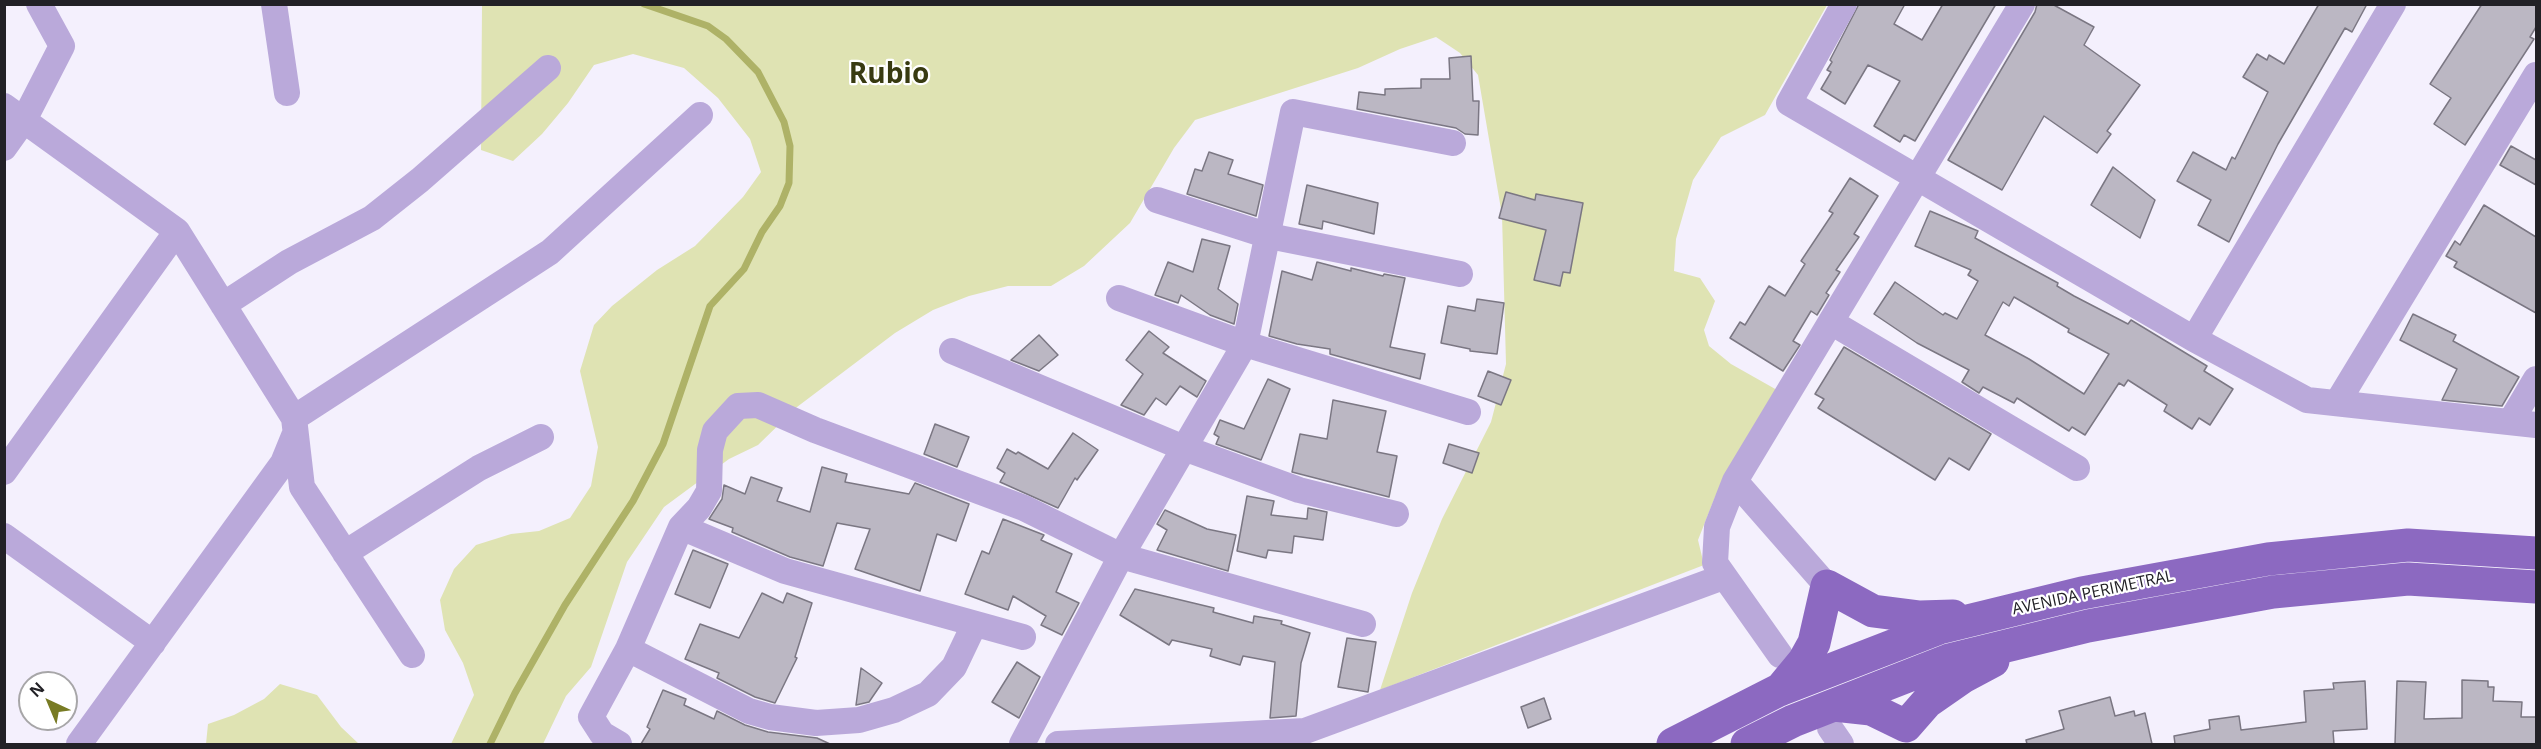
<!DOCTYPE html>
<style>
body{margin:0}
#map{position:relative;width:2541px;height:749px;overflow:hidden;background:#f4f0fd;font-family:"Open Sans",sans-serif}
canvas{display:block}
.frame{position:absolute;inset:0;border:6px solid #222126;pointer-events:none}
.north{position:absolute;left:18px;top:671px;width:60px;height:60px;box-sizing:border-box;background:#fff;border:2px solid #a7a6a8;border-radius:50%;rotate:316deg;font-size:16px;font-weight:700;line-height:24px;text-align:center;color:#222126}
.north::after{content:'';display:block;margin:auto;width:21px;height:27px;background:#787b24;clip-path:polygon(50% 0,100% 100%,50% 72%,0 100%)}
</style>
<div id="map">
<canvas width="2541" height="749"></canvas>
<div class="frame"></div>
<div class="north">N</div>
</div>
<script>
const c = document.querySelector('canvas').getContext('2d');
c.lineJoin = 'round';
function fillPath(path, color) { c.fillStyle = color; c.fill(path, 'evenodd'); }
const shape = rows => new Path2D(rows.map(r => 'M' + r).join(''));
function strokePath(path, color, width, dash) { c.strokeStyle = color; c.lineWidth = width; c.lineCap = dash ? 'butt' : 'round'; c.setLineDash(dash || []); c.stroke(path); }
function drawText(font, color, halo, rows, align = 'center') {
  c.font = font + ' "Open Sans",sans-serif'; c.lineWidth = 4.5; c.setLineDash([]); c.textBaseline = 'middle'; c.strokeStyle = halo; c.fillStyle = color; for (const [text, x, y, turn = 0] of rows) {
    c.save(); c.translate(x, y); c.rotate((+turn || 0) * Math.PI / 180); c.textAlign = isNaN(turn) ? turn : align; if (halo) c.strokeText(text, 0, 0); c.fillText(text, 0, 0); c.restore();
  }
}
fillPath(shape([
 [482,5,1827,5,1765,115,1721,137,1693,180,1676,239,1674,271,1700,278,1715,301,1704,330,1709,346,1731,364,1777,390,1715,497,1698,540,1704,565,1380,690,1412,593,1442,519,1491,422,1506,364,1502,215,1478,75,1460,53,1436,37,1400,49,1358,68,1195,120,1174,148,1130,223,1084,266,1051,286,1008,286,969,296,933,310,895,333,797,407,758,445,729,459,664,507,627,562,591,667,566,696,543,744,451,744,474,695,463,663,445,630,440,600,454,569,476,545,511,534,539,531,570,518,591,486,598,447,580,371,594,325,612,306,657,270,695,246,743,197,761,172,750,139,718,98,684,68,633,54,594,65,568,103,542,134,513,161,481,150],
 [280,684,317,695,341,727,359,744,206,744,208,724,234,715,264,699]
]), '#dfe3b3');
strokePath(shape([
 [490,744,515,693,565,605,633,501,663,444,710,306,744,269,762,232,780,206,789,183,790,146,784,122,758,72,726,39,708,26,644,4]
]), '#aeb267', 7);
const building = shape([
 [1859,4,1905,4,1894,24,1922,40,1943,4,1996,4,1915,141,1904,135,1900,142,1874,126,1900,81,1868,65,1845,104,1821,89,1831,72,1827,70,1832,62,1830,60,1859,4],
 [2037,4,2052,4,2094,27,2084,45,2140,85,2107,131,2111,134,2097,153,2044,116,2002,190,1948,160,2035,12,2037,4],
 [2319,4,2367,4,2352,32,2345,28,2278,144,2229,242,2198,225,2211,200,2177,181,2193,152,2226,170,2232,157,2235,159,2268,92,2243,77,2257,54,2267,60,2269,55,2284,64,2319,4],
 [2482,4,2536,4,2536,27,2530,37,2534,39,2465,145,2434,124,2451,98,2430,84,2482,4],
 [1471,56,1473,101,1479,101,1478,135,1465,134,1456,128,1357,109,1359,92,1385,95,1385,89,1421,88,1421,79,1450,79,1449,58,1471,56],
 [2511,146,2536,160,2536,185,2500,165,2511,146],
 [1209,152,1233,160,1228,174,1263,185,1256,216,1187,194,1195,169,1202,171,1209,152],
 [2113,167,2155,200,2140,238,2091,205,2113,167],
 [1850,178,1878,196,1854,234,1859,237,1836,270,1840,272,1826,293,1829,295,1817,315,1811,311,1793,341,1800,345,1783,371,1730,338,1740,322,1745,325,1769,286,1785,296,1805,264,1801,261,1833,213,1829,211,1850,178],
 [1307,185,1378,203,1374,234,1323,221,1322,229,1299,224,1307,185],
 [1506,192,1535,200,1536,194,1583,203,1570,273,1563,272,1560,286,1534,280,1546,230,1499,218,1506,192],
 [2484,205,2536,237,2536,313,2454,267,2457,262,2446,256,2455,241,2460,245,2484,205],
 [1930,211,1978,231,1975,238,2058,283,2057,286,2074,296,2128,324,2131,320,2207,366,2204,371,2233,389,2210,425,2199,418,2192,429,2164,411,2167,405,2128,380,2124,386,2119,383,2085,435,2072,427,2069,431,2017,398,2014,403,1983,387,1979,393,1962,382,1969,370,1917,343,1874,314,1895,282,1943,315,1945,313,1957,319,1978,281,1968,275,1971,270,1915,246,1930,211],
 [2014,297,2069,329,2068,332,2109,354,2084,394,2029,359,1985,335,2003,302,2009,306,2014,297],
 [1202,239,1230,246,1218,289,1238,304,1234,324,1210,315,1181,295,1178,303,1155,295,1168,262,1193,272,1202,239],
 [1317,262,1351,271,1351,268,1383,276,1384,274,1405,278,1390,347,1425,354,1420,379,1330,354,1330,349,1297,344,1269,336,1282,271,1312,280,1317,262],
 [1477,299,1504,303,1497,354,1470,351,1470,349,1441,343,1448,306,1475,311,1477,299],
 [2413,314,2456,335,2453,341,2519,377,2502,406,2442,400,2457,369,2400,340,2413,314],
 [1149,331,1169,347,1163,353,1206,381,1197,397,1180,386,1166,405,1156,398,1144,415,1121,405,1143,374,1126,360,1149,331],
 [1039,335,1058,355,1039,371,1011,360,1039,335],
 [1844,347,1991,434,1969,470,1949,458,1935,480,1818,408,1824,399,1815,394,1844,347],
 [1488,371,1511,380,1501,405,1478,396,1488,371],
 [1268,379,1290,389,1261,460,1216,444,1219,437,1214,434,1220,420,1244,429,1268,379],
 [1333,400,1386,411,1377,452,1397,456,1389,497,1292,472,1300,434,1327,439,1333,400],
 [935,424,969,437,957,467,924,454,935,424],
 [1073,433,1098,450,1077,480,1075,478,1058,508,1000,482,1005,473,997,468,1007,449,1016,454,1018,452,1048,469,1073,433],
 [1449,444,1479,453,1472,473,1443,463,1449,444],
 [822,467,847,474,845,482,909,494,915,483,969,504,956,541,937,534,920,591,855,569,870,529,837,523,823,566,790,557,732,532,733,528,709,519,722,499,724,485,745,494,751,477,782,488,777,501,810,512,822,467],
 [1247,496,1274,501,1271,515,1307,519,1308,508,1327,512,1323,540,1294,536,1292,553,1268,550,1266,558,1237,551,1247,496],
 [1165,510,1207,529,1236,535,1228,571,1157,550,1167,530,1157,524,1165,510],
 [1003,519,1044,535,1041,540,1072,554,1056,592,1079,603,1062,635,1041,625,1046,616,1013,596,1008,610,965,594,982,551,989,554,1003,519],
 [693,550,728,564,710,608,675,594,693,550],
 [1135,589,1214,608,1213,612,1253,623,1254,616,1282,621,1281,624,1310,633,1301,663,1296,716,1270,718,1275,662,1243,656,1240,665,1210,656,1212,649,1172,640,1169,645,1120,615,1135,589],
 [762,593,783,603,787,593,812,603,795,657,797,658,775,703,755,697,717,678,719,673,685,659,700,624,739,638,762,593],
 [1347,638,1376,642,1368,692,1338,687,1347,638],
 [1017,662,1040,677,1019,718,992,702,1017,662],
 [861,668,882,683,869,702,856,705,861,668],
 [2462,680,2488,681,2488,687,2494,687,2493,701,2522,702,2521,717,2536,717,2536,744,2395,744,2397,681,2426,682,2424,719,2462,718,2462,680],
 [2365,681,2367,729,2333,731,2334,744,2175,744,2174,736,2210,729,2209,720,2239,716,2241,730,2306,722,2304,691,2334,689,2333,683,2365,681],
 [663,690,686,699,684,705,714,719,717,711,745,725,768,732,817,738,830,744,641,744,650,729,647,727,663,690],
 [2110,697,2115,716,2134,711,2135,716,2145,713,2152,744,2027,744,2026,740,2064,729,2059,711,2110,697],
 [1544,698,1551,719,1528,728,1521,707,1544,698]
]);
fillPath(building, '#bbb7c3');
strokePath(building, '#7b7783', 1.5);
strokePath(shape([
 [274,4,287,93],
 [1844,4,1789,103,2194,339,2307,400,2536,425],
 [4,106,177,231,294,418,302,487,412,655],
 [4,148,24,120,62,46,39,4],
 [1157,200,1269,236,1460,274],
 [1119,298,1245,344,1468,412],
 [223,305,289,262,372,218,420,180,548,68],
 [1831,322,2077,468],
 [2194,339,2393,4],
 [952,351,1184,448,1299,490,1396,514],
 [2337,403,2536,75],
 [294,418,550,252,700,115],
 [2511,421,2536,379],
 [4,472,177,231],
 [1735,481,1827,586],
 [681,527,785,571,1023,637],
 [4,536,153,643],
 [345,553,479,468,541,437],
 [628,649,749,711,770,717,816,723,859,720,894,710,928,694,954,667,974,625],
 [1780,655,1715,563,1717,527,1735,481,2022,4],
 [1830,728,1841,744],
 [79,744,283,463,294,436],
 [619,744,602,734,591,717,628,649,681,527,699,508,709,491,710,450,715,431,738,406,758,405,815,430,1024,508,1121,556,1363,624],
 [1022,744,1121,556,1245,344,1293,112,1453,143],
 [1058,744,1305,731,1723,577]
]), '#baa9da', 26);
strokePath(shape([
 [1780,690,1804,661,1814,643,1827,586,1873,611,1920,617,1953,616],
 [1834,705,1871,709,1906,726,1927,702,1963,677,1993,661],
 [1673,744,1779,690,1939,628,2082,593,2268,559,2408,545,2536,553],
 [1747,744,1793,721,1949,660,2088,626,2273,592,2408,579,2536,587]
]), '#8c69c1', 33);
drawText('16px', '#222126', '#fff', [
 ["AVENIDA PERIMETRAL",2093,593,-12]
]);
drawText('bold 28px', '#383a11', '#fff', [
 ["Rubio",889,75]
]);
</script>
